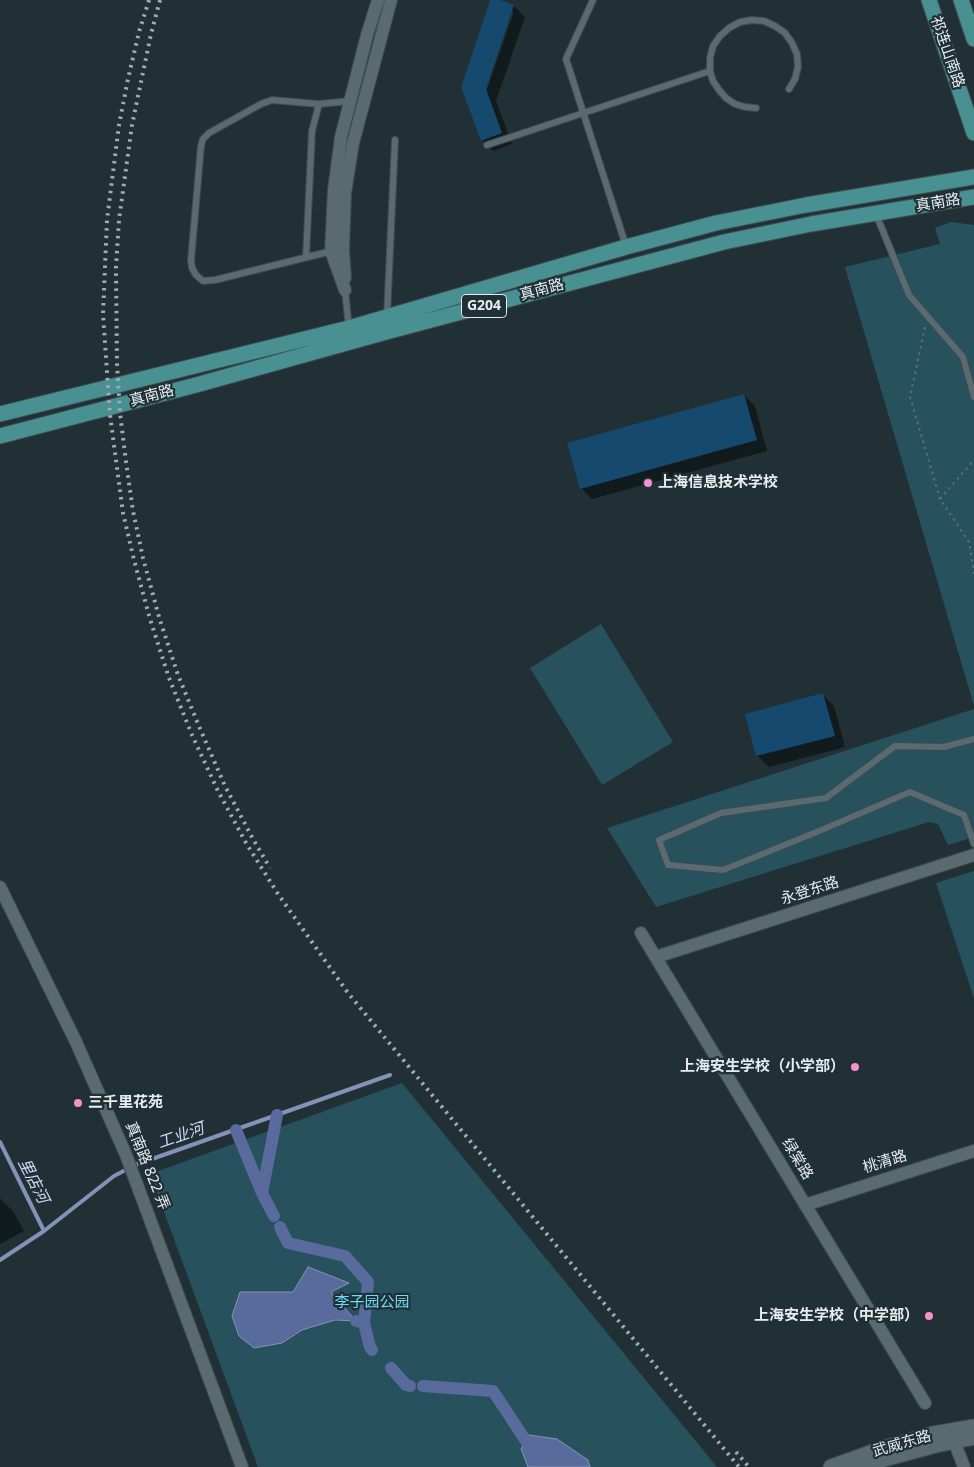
<!DOCTYPE html>
<meta charset="utf-8">
<style>
body{margin:0}
canvas{display:block;background:#203035}
</style>
<canvas width="974" height="1467"></canvas>
<script>
const c = document.querySelector('canvas').getContext('2d');
c.lineJoin = 'round';
function fillPath(path, color) { c.fillStyle = color; c.fill(path, 'evenodd'); }
const shape = rows => new Path2D(rows.map(r => 'M' + r).join(''));
function strokePath(path, color, width, dash) { c.strokeStyle = color; c.lineWidth = width; c.lineCap = dash ? 'butt' : 'round'; c.setLineDash(dash || []); c.stroke(path); }
function drawText(font, color, halo, rows, align = 'center') {
  c.font = font + ' "Noto Sans","Noto Sans SC",sans-serif'; c.lineWidth = 4.5; c.setLineDash([]); c.textBaseline = 'middle'; c.strokeStyle = halo; c.fillStyle = color; for (const [text, x, y, turn = 0] of rows) {
    c.save(); c.translate(x, y); c.rotate((+turn || 0) * Math.PI / 180); c.textAlign = isNaN(turn) ? turn : align; if (halo) c.strokeText(text, 0, 0); c.fillText(text, 0, 0); c.restore();
  }
}
fillPath(shape([
 [951,222,974,225,974,706,845,267,940,244,935,228],
 [601,624,673,742,602,785,530,668],
 [974,709,974,837,948,845,938,824,929,822,656,907,607,828],
 [974,871,974,998,936,883],
 [402,1083,717,1467,258,1467,150,1174]
]), '#28515e');
const water = shape([
 [308,1267,349,1283,331,1292,356,1321,335,1320,302,1330,282,1343,254,1348,239,1336,232,1316,240,1292,293,1292,308,1267],
 [529,1435,557,1439,588,1460,590,1467,528,1467,521,1449,529,1435]
]);
fillPath(water, '#596b9d');
strokePath(water, '#8392b6', 1);
fillPath(shape([
 [492,0,496,0,514,6,525,17,496,101,512,144,493,151,482,140,462,87],
 [511,11,514,11,485,95,482,94],
 [744,395,755,406,767,451,592,499,581,488],
 [823,695,834,706,845,747,769,767,758,756,747,715],
 [0,1198,13,1211,24,1231,0,1244]
]), '#0007');
strokePath(shape([
 [0,1142,44,1231],
 [0,1260,44,1231,114,1176,135,1165,390,1075]
]), '#8392b6', 4);
strokePath(shape([
 [236,1130,262,1193,274,1216],
 [262,1193,277,1115],
 [280,1227,288,1243,345,1256,368,1282,364,1323,356,1321],
 [364,1323,370,1347,372,1350],
 [391,1368,406,1385,410,1386],
 [423,1386,493,1391,526,1441]
]), '#596b9d', 12);
fillPath(shape([
 [490,0,500,0,514,5,486,89,502,133,481,141,461,87],
 [744,394,757,440,580,489,567,443],
 [823,693,835,736,756,756,745,714]
]), '#16496e');
const service = shape([
 [593,0,566,59,626,246],
 [756,108,745,107,735,104,726,98,719,90,713,81,710,71,710,58,713,46,720,36,729,28,740,22,752,20,764,21,775,26,785,33,792,43,797,54,798,67,795,79,789,89],
 [487,145,710,71],
 [876,214,909,295,963,357,974,397],
 [332,251,215,280,203,281,196,275,192,268,191,260,201,146,203,139,209,133,261,104,272,100,319,104,350,101],
 [306,257,312,131,319,104],
 [345,290,349,329],
 [387,316,395,140],
 [974,739,944,747,895,746,826,798,721,813,659,840,668,865,723,870,824,829,910,792,964,815,974,844]
]);
const minor = shape([
 [345,278,343,250,345,193,353,143,391,0],
 [345,290,331,251,334,190,341,137,367,35,378,0],
 [0,887,76,1042,126,1155,242,1467],
 [641,933,925,1403],
 [656,957,974,855],
 [805,1205,974,1151],
 [954,1441,964,1467]
]);
const secondary = shape([
 [831,1467,881,1449,933,1434,974,1427],
 [862,1467,884,1459,936,1445,974,1437]
]);
const primary = shape([
 [929,0,974,133],
 [961,0,974,39],
 [0,414,349,328,626,247,716,223,806,205,974,177],
 [0,436,196,385,386,332,724,242,811,224,974,197]
]);
strokePath(service, '#3d4b50', 8);
strokePath(minor, '#3d4b50', 14);
strokePath(secondary, '#3d4b50', 17);
strokePath(primary, '#3d4b50', 17);
strokePath(shape([
 [925,327,910,397,940,499,969,542,974,574],
 [940,499,974,460]
]), '#5e6d71', 2, [2.5, 4]);
strokePath(service, '#596a70', 6);
strokePath(minor, '#596a70', 12);
strokePath(secondary, '#596a70', 15);
strokePath(primary, '#499092', 15);
strokePath(shape([
 [149,0,139,32,128,79,119,125,107,220,103,314,110,415,123,513,134,560,150,619,169,678,192,735,217,789,246,843,278,894,348,993,739,1467],
 [160,0,151,34,132,125,119,220,116,267,117,364,120,413,126,462,133,511,143,558,159,617,178,675,201,731,225,786,253,839,270,868],
 [736,1452,749,1467]
]), '#a0acb0', 4, [2.5, 5]);
for (const [x, y, r, color] of [
 [648,483,5,"#f690cf"],
 [855,1067,5,"#f690cf"],
 [78,1103,5,"#f690cf"],
 [929,1316,5,"#f690cf"]
]) { const dot = new Path2D(); dot.arc(x, y, r, 0, 2 * Math.PI); c.fillStyle = color; c.fill(dot); strokePath(dot, '#203035', 2); }
for (const [x, y, w] of [
 [484,306,45]
]) { const box = new Path2D(); box.roundRect(x - w / 2, y - 11.5, w, 23, 4); c.fillStyle = '#203035'; c.fill(box); strokePath(box, '#e4eef1', 1); }
drawText('bold 14px', '#e4eef1', null, [
 ["G204",484,306]
]);
drawText('15px', '#e4eef1', '#203035', [
 ["祁连山南路",947,52,71],
 ["真南路",938,203,-9],
 ["真南路",542,290,-15],
 ["真南路",152,396,-15],
 ["永登东路",810,891,-18],
 ["绿棠路",797,1159,59],
 ["桃清路",885,1162,-17],
 ["真南路 822 弄",147,1166,68],
 ["武威东路",902,1444,-16]
]);
drawText('bold 15px', '#e4eef1', '#203035', [
 ["上海信息技术学校",658,483],
 ["上海安生学校（小学部）",845,1067,"right"],
 ["三千里花苑",88,1103],
 ["上海安生学校（中学部）",919,1316,"right"]
], 'left');
drawText('15px', '#69dbfb', '#203035', [
 ["李子园公园",372,1303]
]);
drawText('italic 16px', '#cdd9f8', '#203035', [
 ["工业河",181,1136,-19],
 ["里店河",33,1181,63]
]);
</script>
